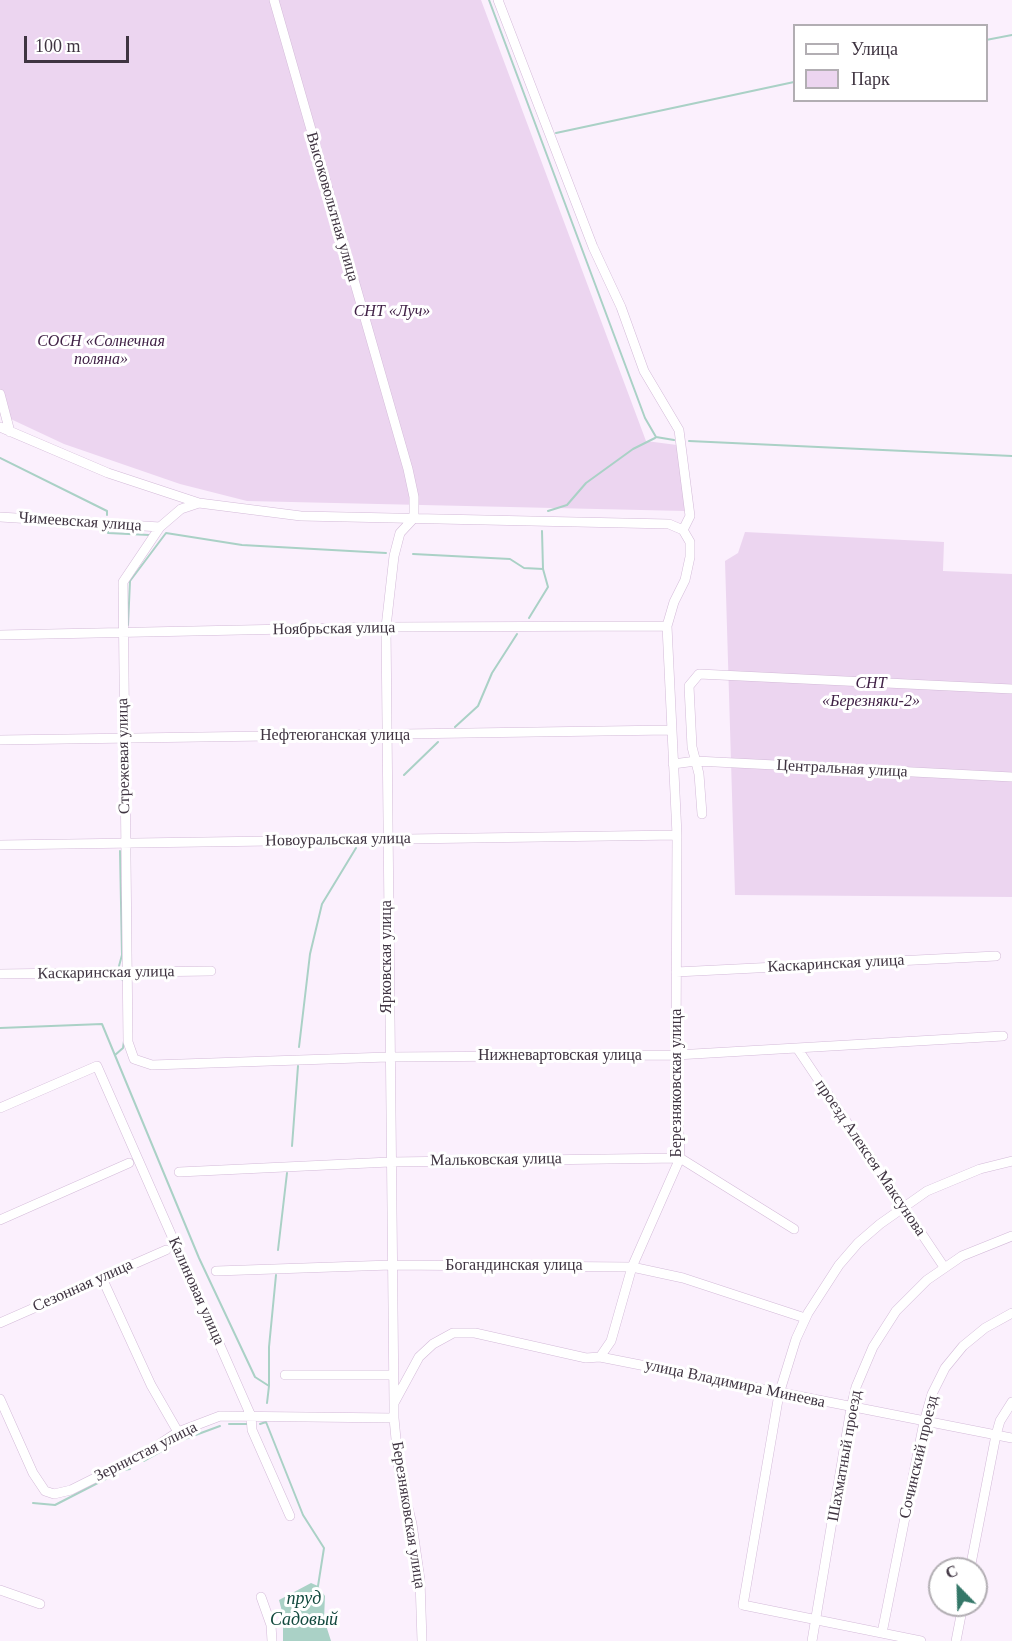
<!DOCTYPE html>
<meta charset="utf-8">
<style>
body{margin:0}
#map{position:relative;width:1012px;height:1641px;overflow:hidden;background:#fbf0fd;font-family:Georgia,serif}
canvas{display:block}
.legend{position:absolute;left:793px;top:24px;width:195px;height:78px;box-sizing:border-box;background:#fff;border:2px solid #b2aeb3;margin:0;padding:8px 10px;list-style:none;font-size:18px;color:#3f3441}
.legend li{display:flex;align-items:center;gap:12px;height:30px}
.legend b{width:30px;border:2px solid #b2aeb3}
.north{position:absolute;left:928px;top:1557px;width:60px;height:60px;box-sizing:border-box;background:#fff;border:2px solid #b2aeb3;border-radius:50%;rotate:337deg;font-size:16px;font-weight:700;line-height:24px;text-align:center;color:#3f3441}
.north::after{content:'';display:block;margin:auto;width:21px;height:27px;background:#347768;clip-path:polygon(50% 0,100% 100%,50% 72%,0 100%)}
.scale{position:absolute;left:24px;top:36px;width:105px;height:27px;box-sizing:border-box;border:3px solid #3f3441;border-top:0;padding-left:8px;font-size:18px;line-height:21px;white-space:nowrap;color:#3f3441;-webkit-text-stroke:4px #fff;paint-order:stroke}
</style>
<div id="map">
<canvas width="1012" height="1641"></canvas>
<ul class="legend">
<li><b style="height:8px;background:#fff"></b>Улица</li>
<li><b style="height:16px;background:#ecd5f0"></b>Парк</li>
</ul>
<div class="north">С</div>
<div class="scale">100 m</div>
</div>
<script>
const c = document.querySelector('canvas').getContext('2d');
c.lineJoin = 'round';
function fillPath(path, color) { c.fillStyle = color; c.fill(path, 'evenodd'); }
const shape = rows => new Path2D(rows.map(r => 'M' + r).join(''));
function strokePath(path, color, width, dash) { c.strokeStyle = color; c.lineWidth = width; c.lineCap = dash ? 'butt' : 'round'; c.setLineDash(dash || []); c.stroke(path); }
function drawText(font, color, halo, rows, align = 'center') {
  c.font = font + ' Georgia,serif'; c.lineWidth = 6; c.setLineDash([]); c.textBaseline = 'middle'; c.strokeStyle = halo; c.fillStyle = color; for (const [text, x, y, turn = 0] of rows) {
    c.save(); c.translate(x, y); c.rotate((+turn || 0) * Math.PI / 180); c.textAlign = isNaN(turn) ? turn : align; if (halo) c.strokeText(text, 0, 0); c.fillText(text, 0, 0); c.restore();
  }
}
fillPath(shape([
 [0,0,481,0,646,441,677,445,685,511,247,501,180,484,64,444,0,414],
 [745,532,944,542,943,571,1012,574,1012,897,735,895,725,561,738,553]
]), '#ecd5f0');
fillPath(shape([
 [311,1583,318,1586,325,1596,324,1619,331,1641,283,1641,283,1615,279,1600]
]), '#aad1c6');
strokePath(shape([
 [489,0,645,418,656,437,674,440],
 [986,40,1012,35],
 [556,133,794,82],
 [689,441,1012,456],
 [0,458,107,511,107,515],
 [548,511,567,505,586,483,633,449,655,438],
 [108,527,108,533,149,535],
 [413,554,510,559,524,568,543,569],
 [529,618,548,587,543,569,542,531],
 [128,625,130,581,166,533,242,545,386,553],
 [455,727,478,706,492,673,517,634],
 [404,775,438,742],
 [119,966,122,955,120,851],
 [119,977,124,981],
 [0,1028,102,1024,199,1258,255,1377,269,1386,267,1403],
 [299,1047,310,954,322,904,356,848],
 [115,1055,123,1048,124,1041],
 [292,1146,298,1066],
 [278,1250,287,1173],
 [269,1386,269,1347,276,1275],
 [229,1424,248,1424],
 [260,1424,266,1422,303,1515,324,1548,318,1586],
 [182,1440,220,1426],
 [144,1461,171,1446],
 [33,1503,55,1505,123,1470,130,1469]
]), '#aad1c6', 2);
const minor = shape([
 [274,0,408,469,414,497,414,518],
 [498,0,593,247,621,307,644,371,679,430,690,516,683,530],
 [0,394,10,432],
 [0,427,108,473,199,503,301,516,669,524,683,530],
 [199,503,181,509,160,527,123,582,128,1042,134,1059,152,1065,388,1057,676,1055,1003,1036],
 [0,517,160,527],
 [0,635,386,627,667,626],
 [0,740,670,730],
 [673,764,696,761,1012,777],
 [702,814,699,774,692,747,689,686,699,674,1012,689],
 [0,845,677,835],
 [676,972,996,956],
 [0,974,211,971],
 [797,1048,944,1267],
 [0,1108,97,1066,251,1416,252,1430,290,1516],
 [179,1172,390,1162,680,1158,794,1229],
 [0,1220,129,1163],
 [216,1271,391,1265,632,1267,683,1278,805,1318],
 [102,1278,151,1385,178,1432],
 [0,1323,166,1250],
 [600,1357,1012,1438],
 [285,1375,393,1375],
 [0,1399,33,1473,45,1491,54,1494,71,1490,149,1451,178,1432,220,1416,394,1418],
 [394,1403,386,627,394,556,400,533,414,518],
 [970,1569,996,1435,1000,1421,1012,1402],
 [0,1590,40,1604],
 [261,1597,271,1625,272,1641],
 [882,1633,924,1422,932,1394,945,1368,963,1346,985,1328,1012,1313],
 [422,1641,420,1580,412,1524,399,1471,394,1418,394,1403,419,1357,433,1344,453,1333,475,1333,586,1358,600,1357,611,1341,632,1267,680,1158,676,1055,677,835,667,626,674,602,685,580,690,557,690,542,683,530],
 [812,1641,851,1408,856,1387,873,1347,896,1311,927,1280,962,1256,1012,1236],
 [921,1641,743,1605,779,1394,796,1339,808,1313,839,1265,858,1243,880,1224,927,1191,980,1169,1012,1161],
 [956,1641,963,1605]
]);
strokePath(minor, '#d3bad8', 10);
strokePath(minor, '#fff', 9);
drawText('16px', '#3f3441', '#fff', [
 ["Высоковольтная улица",332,207,74],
 ["Чимеевская улица",80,522,4],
 ["Ноябрьская улица",334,629,-1],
 ["Нефтеюганская улица",335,736],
 ["Стрежевая улица",124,756,-91],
 ["Центральная улица",842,769,3],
 ["Новоуральская улица",338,840,-1],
 ["Ярковская улица",387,957,-90],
 ["Каскаринская улица",836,964,-3],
 ["Каскаринская улица",106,973,-1],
 ["Нижневартовская улица",560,1056],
 ["Березняковская улица",677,1083,-90],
 ["проезд Алексея Максунова",870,1158,56],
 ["Мальковская улица",496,1160,-1],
 ["Богандинская улица",514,1266],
 ["Сезонная улица",83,1286,-24],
 ["Калиновая улица",196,1291,66],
 ["улица Владимира Минеева",735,1384,12],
 ["Зернистая улица",146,1452,-27],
 ["Шахматный проезд",845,1456,-80],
 ["Сочинский проезд",919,1457,-77],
 ["Березняковская улица",408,1515,81]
]);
drawText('italic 16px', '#402146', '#fff', [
 ["СНТ «Луч»",392,312],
 ["СОСН «Солнечная",101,342],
 ["поляна»",101,360],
 ["СНТ",871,684],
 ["«Березняки-2»",871,702]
]);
drawText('italic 18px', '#12493e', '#fff', [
 ["пруд",304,1599],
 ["Садовый",304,1620]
]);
</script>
